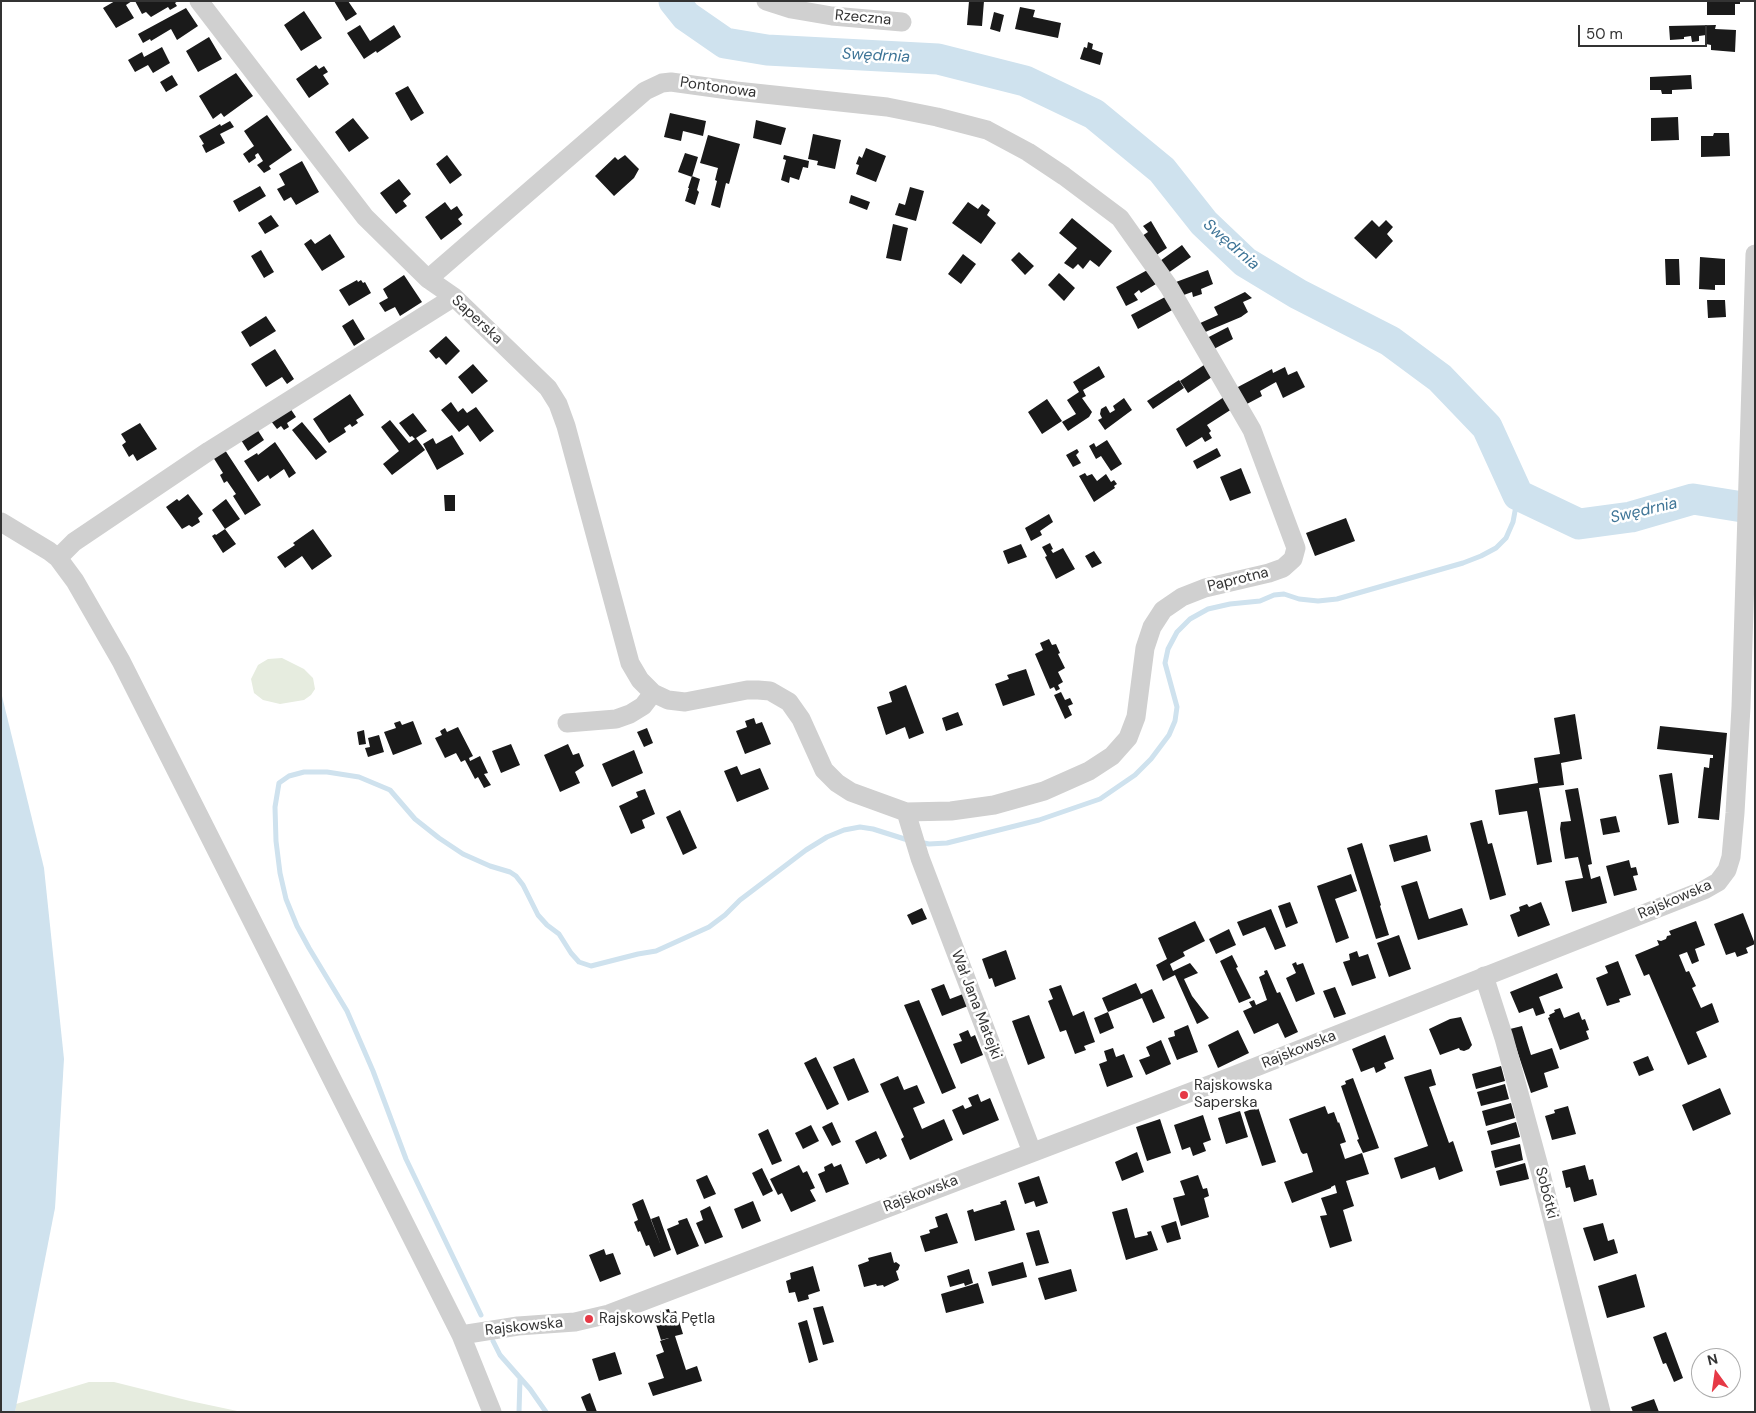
<!DOCTYPE html>
<meta charset="utf-8">
<style>
body{margin:0}
#map{position:relative;width:1756px;height:1413px;overflow:hidden;background:#fff;font-family:"DM Sans",sans-serif}
canvas{display:block}
.frame{position:absolute;inset:0;border:2px solid #333;pointer-events:none}
.north{position:absolute;left:1691px;top:1348px;width:50px;height:50px;box-sizing:border-box;background:#fff;border:1px solid #adadad;border-radius:50%;rotate:346deg;font-size:14px;font-weight:700;line-height:20px;text-align:center;color:#333}
.north::after{content:'';display:block;margin:auto;width:18px;height:22px;background:#e63946;clip-path:polygon(50% 0,100% 100%,50% 72%,0 100%)}
.scale{position:absolute;left:1578px;top:25px;width:129px;height:22px;box-sizing:border-box;border:2px solid #333;border-top:0;padding-left:6px;font-size:15px;line-height:18px;white-space:nowrap;color:#333;-webkit-text-stroke:4px #fff;paint-order:stroke}
</style>
<div id="map">
<canvas width="1756" height="1413"></canvas>
<div class="frame"></div>
<div class="north">N</div>
<div class="scale">50 m</div>
</div>
<script>
const c = document.querySelector('canvas').getContext('2d');
c.lineJoin = 'round';
function fillPath(path, color) { c.fillStyle = color; c.fill(path, 'evenodd'); }
const shape = rows => new Path2D(rows.map(r => 'M' + r).join(''));
function strokePath(path, color, width, dash) { c.strokeStyle = color; c.lineWidth = width; c.lineCap = dash ? 'butt' : 'round'; c.setLineDash(dash || []); c.stroke(path); }
function drawText(font, color, halo, rows, align = 'center') {
  c.font = font + ' "DM Sans",sans-serif'; c.lineWidth = 5; c.setLineDash([]); c.textBaseline = 'middle'; c.strokeStyle = halo; c.fillStyle = color; for (const [text, x, y, turn = 0] of rows) {
    c.save(); c.translate(x, y); c.rotate((+turn || 0) * Math.PI / 180); c.textAlign = isNaN(turn) ? turn : align; if (halo) c.strokeText(text, 0, 0); c.fillText(text, 0, 0); c.restore();
  }
}
fillPath(shape([
 [282,658,304,669,313,678,315,689,311,695,304,700,280,704,263,700,254,693,251,679,258,665,268,659],
 [89,1382,114,1382,190,1401,242,1412,15,1412,16,1404]
]), '#e6ecdf');
fillPath(shape([
 [1,692,44,868,64,1059,55,1208,15,1412,1,1412]
]), '#cfe2ee');
strokePath(shape([
 [919,842,929,844,947,843,1039,820,1100,799,1135,775,1151,759,1169,735,1175,721,1177,707,1165,663,1168,649,1177,632,1190,619,1208,609,1230,604,1260,601,1274,595,1284,594,1299,599,1318,601,1337,599,1463,563,1481,556,1496,548,1506,538,1513,522,1518,495],
 [481,1315,406,1159,373,1071,347,1011,309,948,297,926,286,899,280,873,276,841,275,807,279,783,289,776,304,772,327,772,359,777,390,790,415,819,439,838,463,854,490,866,510,872,516,876,523,885,538,915,547,925,559,934,571,953,579,962,591,966,638,954,656,951,709,927,725,915,740,900,806,850,827,837,844,830,860,827,873,829,911,841],
 [493,1341,500,1355,530,1389,546,1412],
 [519,1412,520,1379]
]), '#cfe2ee', 5);
strokePath(shape([
 [674,1,686,16,725,43,767,50,938,59,1025,81,1094,114,1162,170,1204,223,1245,262,1298,294,1390,341,1440,378,1487,427,1518,495,1579,524,1631,517,1693,499,1755,509]
]), '#cfe2ee', 31);
fillPath(shape([
 [115,1,132,1,126,5,134,18,116,28,103,8],
 [135,1,178,1,175,3,177,6,170,10,168,7,151,17,146,12,142,14],
 [334,1,348,1,357,14,346,21],
 [969,1,984,1,982,26,967,25],
 [1707,1,1740,1,1740,4,1735,4,1735,15,1707,15],
 [1020,7,1035,10,1033,17,1061,23,1058,38,1015,29],
 [186,8,198,26,177,40,171,29,151,41,150,39,143,43,138,34],
 [304,11,322,38,301,51,284,25],
 [994,12,1004,15,1000,32,990,29],
 [360,25,370,41,394,25,401,37,377,53,376,51,364,59,347,33],
 [1716,25,1715,29,1736,30,1735,52,1711,50,1711,45,1706,44,1706,35,1699,36,1699,41,1692,42,1691,36,1684,37,1684,39,1670,40,1669,26],
 [209,37,222,59,198,72,186,51],
 [1088,42,1093,44,1092,49,1103,53,1100,65,1080,59,1084,47,1087,48],
 [162,47,170,63,153,73,148,65,135,72,128,60,142,52,144,57],
 [316,65,319,69,324,66,328,72,323,75,329,84,309,98,296,79],
 [236,73,253,96,224,117,221,113,213,119,199,96],
 [172,75,178,85,166,92,160,82],
 [1691,75,1692,89,1672,90,1672,94,1662,94,1661,90,1650,90,1650,77],
 [408,86,424,113,411,121,395,93],
 [670,113,706,121,703,136,683,131,681,141,664,137],
 [267,115,292,150,269,166,271,169,264,173,257,165,263,161,258,153,255,155,256,158,249,163,243,154,254,146,244,131],
 [1678,117,1679,140,1651,141,1651,118],
 [353,118,369,138,349,152,335,132],
 [756,120,786,128,781,145,753,138],
 [230,121,234,127,220,134,225,143,206,153,202,145,204,144,199,136,215,127,220,124,221,126],
 [1714,133,1729,133,1730,156,1701,157,1701,136,1713,136],
 [813,134,841,140,835,169,817,165,818,161,808,159],
 [708,135,740,144,729,184,726,183,720,208,711,205,717,181,715,180,718,168,700,163],
 [866,148,886,156,876,182,856,174,859,165,856,164,859,156,862,158],
 [685,153,698,157,692,177,678,172],
 [447,155,462,175,450,184,436,164],
 [625,155,639,169,634,178,614,196,595,176,615,157,618,160],
 [784,155,809,161,808,168,803,167,799,180,790,177,789,183,781,180,786,160,783,159],
 [302,161,319,192,296,205,291,197,284,201,277,189,285,185,279,174],
 [692,176,700,179,697,190,699,192,695,205,685,201,689,188,688,188],
 [399,179,411,194,403,201,407,206,396,214,380,193],
 [260,186,266,196,239,212,233,201],
 [910,187,924,191,916,221,895,215,899,203,905,205],
 [851,195,870,202,867,210,849,203],
 [445,202,451,210,457,206,463,215,458,219,462,224,441,240,425,217],
 [968,202,978,209,982,204,990,210,987,215,996,223,981,244,952,223],
 [271,215,279,226,265,234,258,223],
 [1072,218,1112,251,1099,267,1090,260,1083,269,1078,264,1073,269,1064,263,1077,248,1059,233],
 [1372,220,1379,227,1386,220,1393,227,1387,234,1393,241,1376,259,1354,238],
 [1151,221,1167,248,1155,256,1142,236,1148,232,1143,226],
 [893,224,908,228,901,261,886,258],
 [330,234,345,257,322,271,304,244,311,239,315,244],
 [1182,245,1191,257,1168,273,1160,261],
 [261,250,274,272,264,278,251,256],
 [1019,252,1034,266,1025,275,1011,260],
 [963,254,976,264,961,284,948,274],
 [1700,257,1725,259,1725,285,1715,285,1715,290,1699,289],
 [1665,259,1679,259,1680,285,1666,285],
 [1153,267,1161,281,1141,293,1139,290,1134,294,1138,300,1126,306,1116,287],
 [1208,270,1213,284,1201,289,1202,294,1193,297,1192,292,1181,296,1176,282],
 [1059,273,1075,288,1064,301,1048,285],
 [404,275,422,302,400,316,395,307,385,312,379,303,388,298,383,289],
 [357,280,358,282,361,280,363,283,365,282,371,293,349,306,339,290],
 [1245,292,1252,298,1243,302,1248,312,1241,317,1203,333,1198,324,1218,315,1214,307],
 [1167,296,1174,309,1138,329,1131,315],
 [1707,300,1725,300,1726,317,1708,318],
 [266,316,276,331,250,347,241,332],
 [353,319,365,339,354,346,342,326],
 [1228,327,1233,339,1210,351,1205,339],
 [446,336,460,351,446,365,439,357,436,359,429,351],
 [275,349,294,379,287,384,282,377,266,387,251,364],
 [1207,363,1215,375,1188,393,1180,381],
 [473,364,488,381,472,394,458,377],
 [1099,366,1105,377,1083,390,1086,396,1082,398,1092,412,1089,417,1068,431,1062,422,1076,414,1067,400,1079,392,1073,382],
 [1285,367,1288,375,1297,371,1305,387,1283,398,1276,382,1260,391,1262,396,1245,405,1236,388,1272,369,1273,373],
 [1179,380,1184,388,1153,409,1147,401],
 [350,394,364,415,356,420,358,423,352,427,350,424,344,428,346,432,329,443,313,419],
 [1224,397,1232,409,1207,425,1211,431,1209,433,1212,438,1205,442,1202,437,1186,447,1176,429],
 [1124,398,1132,410,1105,430,1098,420,1102,418,1100,414,1101,409,1106,406,1110,413,1115,410,1113,406],
 [1047,399,1062,421,1042,434,1028,412],
 [451,402,458,412,463,408,467,413,476,407,494,431,480,442,468,425,459,432,441,410],
 [290,408,296,417,287,423,289,427,284,430,281,426,277,429,271,421],
 [413,413,427,431,416,438,425,450,392,475,383,464,399,451,381,427,390,420,409,443,415,439,412,436,410,437,399,423],
 [302,422,327,452,316,460,292,430],
 [140,423,157,449,137,461,133,454,129,457,122,445,126,442,121,434],
 [257,429,264,440,248,451,241,440],
 [452,435,464,454,437,470,423,444,433,438,436,444],
 [1107,440,1122,464,1111,471,1101,456,1096,459,1089,446,1094,443,1096,447],
 [275,442,296,473,289,478,284,469,270,479,268,475,258,482,244,461,257,453,258,455],
 [1217,448,1221,456,1197,469,1193,461],
 [1077,449,1079,452,1076,455,1081,463,1073,467,1066,455],
 [225,450,261,505,245,515,233,496,236,494,227,481,224,483,220,475,223,473,213,457],
 [1241,468,1251,493,1230,501,1220,477],
 [1085,473,1087,476,1092,474,1097,481,1106,474,1111,482,1114,480,1117,484,1114,486,1115,488,1094,502,1079,476],
 [188,494,203,514,198,518,200,522,192,527,189,525,182,529,166,507,177,499,179,501],
 [444,495,455,495,455,511,445,511],
 [226,499,240,519,225,529,212,510],
 [1049,514,1053,522,1040,531,1042,535,1031,541,1025,528],
 [1346,518,1355,541,1315,556,1306,533],
 [225,529,236,544,223,553,212,536,215,534,216,535],
 [313,529,332,556,312,570,302,556,285,568,277,557,295,545,293,543],
 [1050,543,1053,549,1051,550,1053,553,1063,548,1075,569,1056,579,1045,557,1047,556,1042,547],
 [1021,544,1027,557,1008,564,1003,551],
 [1094,551,1102,563,1092,568,1085,556],
 [1049,639,1052,645,1056,644,1060,653,1058,654,1065,668,1058,672,1063,682,1058,685,1060,689,1056,691,1054,687,1050,689,1035,654,1043,650,1040,643],
 [1026,669,1035,695,1003,706,995,684,1009,679,1007,675],
 [906,685,924,733,909,739,905,727,886,735,877,707,892,702,889,692],
 [1061,692,1065,700,1070,698,1073,704,1068,706,1072,715,1065,719,1054,695],
 [958,712,963,725,946,731,942,718],
 [1575,714,1582,759,1561,763,1564,785,1539,788,1552,862,1537,865,1527,811,1499,815,1495,790,1538,783,1534,758,1560,754,1554,718],
 [754,718,756,724,762,722,771,744,745,754,736,731,747,727,745,721],
 [400,721,402,725,413,721,422,744,393,755,384,732,396,728,394,723],
 [1660,726,1727,733,1719,820,1698,818,1704,767,1709,768,1710,758,1713,758,1713,755,1657,749],
 [458,727,473,756,469,758,470,761,480,756,488,773,484,774,491,785,484,788,478,777,475,779,465,760,461,762,456,753,445,758,435,738,442,735,440,731,445,728,447,732],
 [647,728,653,743,644,747,637,732],
 [364,730,366,744,359,745,357,732],
 [379,735,384,752,368,757,365,748,370,747,368,738],
 [511,744,520,765,501,773,492,751],
 [568,744,573,755,579,753,584,766,575,772,580,783,560,792,544,755],
 [634,750,643,773,612,787,602,764],
 [737,766,741,775,760,768,769,789,737,802,724,771],
 [1672,773,1679,823,1668,825,1659,775],
 [1578,788,1592,864,1588,865,1591,879,1600,876,1607,903,1572,912,1565,881,1583,878,1578,857,1565,859,1560,829,1561,822,1571,821,1565,790],
 [645,789,655,814,642,820,645,828,631,834,619,806,638,797,636,792],
 [680,810,697,848,683,855,666,817],
 [1616,816,1620,832,1603,835,1600,819],
 [1482,820,1488,844,1492,843,1506,895,1490,900,1470,823],
 [1427,835,1431,851,1394,862,1389,845],
 [1362,843,1381,905,1380,906,1389,935,1376,939,1347,848],
 [1629,860,1631,868,1636,867,1638,875,1633,876,1637,890,1614,896,1606,866],
 [1351,874,1357,891,1335,899,1349,938,1336,943,1317,886],
 [1417,881,1429,919,1462,908,1468,925,1418,940,1401,886],
 [1290,902,1298,923,1286,928,1278,906],
 [1541,902,1550,925,1518,937,1510,915,1520,911,1519,907,1527,904,1529,907],
 [922,908,927,919,912,925,907,915],
 [1271,909,1286,946,1275,950,1265,927,1243,936,1237,922],
 [1743,913,1755,944,1746,948,1748,953,1737,957,1735,952,1726,955,1714,924],
 [1195,921,1205,941,1183,952,1185,956,1170,964,1173,971,1190,963,1198,973,1184,979,1192,996,1209,1018,1197,1024,1175,975,1163,981,1156,965,1167,959,1158,938],
 [1696,921,1705,945,1695,949,1699,961,1692,964,1687,952,1679,955,1686,972,1689,971,1696,986,1692,988,1701,1008,1712,1003,1719,1022,1696,1032,1707,1057,1688,1065,1649,974,1644,976,1635,955,1659,945,1657,940,1661,941,1666,939,1667,936,1671,935,1669,931],
 [1229,929,1236,945,1216,954,1209,939],
 [1399,935,1411,969,1389,977,1377,943],
 [1006,950,1016,979,995,987,992,978,989,979,982,959],
 [1357,951,1359,957,1368,954,1376,978,1352,986,1343,962,1350,960,1349,954],
 [1232,955,1238,967,1236,968,1251,998,1239,1003,1220,961],
 [1618,961,1631,995,1619,999,1620,1002,1607,1006,1596,978,1608,973,1605,966],
 [1296,962,1297,965,1303,963,1315,994,1296,1002,1286,978,1296,973,1292,964],
 [1267,970,1277,993,1280,992,1298,1032,1285,1038,1278,1023,1254,1034,1243,1011,1252,1007,1249,1002,1254,1000,1256,1005,1267,1000,1259,977,1265,974,1264,971],
 [1557,973,1563,988,1539,997,1545,1013,1536,1016,1533,1008,1519,1013,1510,992],
 [1136,983,1141,994,1152,989,1165,1018,1153,1023,1142,998,1108,1012,1114,1028,1100,1034,1094,1018,1108,1012,1102,998],
 [944,984,950,999,963,994,968,1006,942,1016,931,989],
 [1061,985,1073,1016,1084,1011,1095,1042,1084,1046,1086,1050,1075,1054,1066,1030,1060,1032,1048,1001,1053,999,1049,989],
 [1335,987,1346,1014,1334,1018,1323,991],
 [919,1000,956,1088,942,1094,904,1005],
 [1560,1008,1564,1018,1579,1012,1582,1020,1585,1019,1589,1030,1586,1031,1589,1039,1560,1050,1548,1018,1550,1017,1549,1015,1555,1012,1554,1010],
 [1029,1015,1045,1058,1028,1065,1012,1021],
 [1461,1017,1472,1045,1469,1049,1464,1051,1460,1050,1459,1048,1440,1055,1429,1029,1450,1019],
 [1188,1025,1198,1052,1177,1060,1168,1038,1175,1036,1174,1031],
 [1522,1026,1531,1055,1552,1048,1559,1068,1544,1073,1548,1087,1531,1093,1510,1029],
 [968,1030,971,1037,975,1035,983,1055,961,1064,953,1044,962,1041,959,1034],
 [1238,1030,1249,1053,1218,1068,1208,1045],
 [1385,1035,1394,1059,1384,1063,1386,1068,1376,1073,1374,1067,1361,1072,1352,1049],
 [1161,1040,1171,1064,1146,1075,1139,1060,1150,1056,1146,1047],
 [1113,1048,1116,1057,1124,1054,1133,1077,1107,1087,1099,1064,1107,1061,1104,1051],
 [1648,1056,1654,1070,1639,1076,1633,1062],
 [816,1057,839,1104,827,1110,804,1063],
 [854,1058,869,1092,848,1101,833,1067],
 [1501,1066,1505,1081,1476,1089,1472,1074],
 [1431,1069,1436,1085,1429,1087,1449,1143,1453,1141,1463,1171,1439,1180,1435,1167,1401,1179,1394,1158,1428,1146,1404,1077],
 [898,1076,904,1090,917,1085,925,1103,913,1108,922,1129,944,1119,953,1140,910,1160,901,1139,904,1137,880,1084],
 [1353,1078,1379,1148,1363,1153,1357,1140,1359,1139,1341,1086,1346,1084,1345,1081],
 [1505,1084,1509,1099,1481,1106,1477,1092],
 [1720,1088,1731,1114,1693,1131,1682,1105],
 [978,1094,981,1102,990,1098,999,1120,963,1135,952,1110,963,1105,965,1109,972,1106,968,1098],
 [1511,1103,1515,1118,1486,1126,1482,1111],
 [1325,1106,1328,1114,1334,1112,1338,1123,1339,1122,1346,1142,1340,1144,1345,1159,1362,1153,1369,1174,1346,1181,1354,1206,1343,1210,1352,1241,1330,1248,1320,1216,1327,1215,1321,1198,1337,1193,1335,1185,1331,1187,1331,1188,1292,1203,1284,1182,1313,1172,1307,1153,1303,1154,1301,1152,1289,1119],
 [1568,1106,1576,1134,1552,1140,1545,1116,1555,1113,1554,1110],
 [1258,1107,1276,1162,1262,1166,1244,1112],
 [1240,1111,1248,1137,1226,1144,1218,1118],
 [1203,1115,1211,1140,1203,1143,1206,1151,1193,1156,1190,1147,1182,1150,1174,1125],
 [1160,1119,1171,1153,1147,1161,1136,1127],
 [832,1122,841,1142,832,1146,822,1127],
 [1516,1122,1520,1137,1491,1145,1487,1131],
 [811,1125,819,1141,803,1149,795,1133],
 [768,1129,782,1161,772,1165,758,1134],
 [876,1131,887,1156,880,1160,879,1158,866,1164,855,1141],
 [1520,1144,1523,1160,1495,1168,1491,1151],
 [1137,1152,1144,1172,1122,1181,1115,1162],
 [832,1163,834,1167,841,1164,849,1184,826,1193,818,1174,825,1171,824,1167],
 [1525,1163,1529,1179,1500,1186,1496,1171],
 [799,1165,803,1173,807,1171,815,1188,810,1190,816,1201,791,1212,782,1193,778,1195,770,1179],
 [1585,1165,1589,1180,1593,1179,1597,1195,1574,1202,1570,1187,1566,1188,1562,1171],
 [762,1168,773,1191,763,1196,752,1173],
 [707,1175,716,1194,704,1199,696,1180],
 [1198,1175,1203,1189,1207,1188,1209,1196,1204,1198,1209,1217,1181,1226,1173,1198,1185,1195,1180,1181],
 [1039,1176,1048,1203,1036,1207,1034,1201,1025,1204,1018,1183],
 [643,1199,661,1246,651,1219,659,1216,671,1250,654,1257,649,1245,646,1246,640,1231,638,1232,634,1222,638,1220,632,1204],
 [1006,1200,1015,1230,975,1241,967,1211,973,1209,974,1212,987,1208,1001,1204,1000,1202],
 [753,1201,761,1221,742,1229,734,1209],
 [710,1206,723,1237,705,1244,696,1223,703,1220,700,1211],
 [1127,1208,1135,1238,1148,1235,1147,1232,1151,1231,1158,1250,1126,1260,1112,1212],
 [947,1213,958,1243,925,1252,920,1236,930,1233,929,1230,938,1227,935,1217],
 [687,1218,699,1246,677,1255,667,1229,679,1224,678,1221],
 [1176,1221,1181,1239,1167,1243,1161,1226],
 [1603,1223,1608,1241,1614,1239,1618,1253,1594,1261,1583,1228],
 [1039,1230,1049,1263,1036,1266,1026,1233],
 [604,1249,606,1255,613,1253,621,1274,600,1282,589,1255],
 [891,1252,894,1263,896,1262,900,1265,898,1270,896,1271,899,1280,884,1287,883,1285,877,1286,876,1284,864,1287,858,1265,869,1261,868,1258],
 [1023,1262,1027,1277,992,1286,988,1272],
 [813,1266,820,1291,808,1295,809,1299,798,1302,795,1292,789,1293,786,1281,791,1279,790,1273],
 [969,1269,973,1283,965,1286,964,1283,950,1287,947,1276],
 [1071,1269,1077,1291,1045,1300,1038,1278],
 [1636,1274,1645,1307,1607,1318,1598,1286],
 [978,1283,984,1303,946,1313,941,1294],
 [823,1306,834,1342,823,1345,813,1308],
 [669,1309,670,1313,676,1311,683,1334,675,1336,686,1370,697,1366,702,1381,653,1396,648,1383,664,1378,656,1355,664,1352,660,1341,669,1338,661,1340,654,1318,662,1316,660,1311],
 [807,1320,818,1360,809,1363,798,1323],
 [1666,1332,1683,1378,1674,1382,1666,1363,1663,1364,1653,1337],
 [615,1352,622,1374,599,1381,592,1359],
 [590,1393,597,1412,587,1412,581,1397],
 [1654,1399,1659,1412,1633,1412,1631,1407]
]), '#1a1a1a');
strokePath(shape([
 [199,1,365,217,428,279,454,297,548,388,558,404,566,426,630,663,640,680,653,693],
 [766,1,791,9,832,16,902,22],
 [428,279,645,91,662,83,671,82,736,91,887,107,937,117,987,130,1028,152,1064,176,1120,218,1169,287,1252,430,1296,548,1293,559,1283,568,1269,573,1205,588,1182,597,1163,610,1152,627,1145,648,1136,717,1128,738,1112,756,1089,771,1044,791,994,805,951,811,906,812],
 [1,522,49,551,58,558,75,581,121,661,461,1335,492,1412],
 [58,558,74,542,209,451,454,297],
 [567,723,616,719,630,714,643,706,653,693,668,700,685,702,747,690,758,690,770,691,789,702,801,719,824,770,837,783,851,792,906,812,920,858,1032,1152],
 [1484,976,1504,1038,1541,1174,1601,1412],
 [461,1335,518,1326,575,1322,609,1314,1233,1076,1704,890,1718,882,1727,870,1731,857,1735,813,1741,707,1755,254]
]), '#d0d0d0', 19);
for (const [x, y, r, color] of [
 [1184,1095,5,"#e63946"],
 [589,1319,5,"#e63946"]
]) { const dot = new Path2D(); dot.arc(x, y, r, 0, 2 * Math.PI); c.fillStyle = color; c.fill(dot); strokePath(dot, '#fff', 2); }
drawText('15px', '#333', '#fff', [
 ["Rzeczna",863,18,5],
 ["Pontonowa",718,88,8],
 ["Saperska",477,320,43],
 ["Paprotna",1238,580,-14],
 ["Rajskowska",1675,900,-23],
 ["Wał Jana Matejki",976,1005,69],
 ["Rajskowska",1299,1050,-22],
 ["Sobótki",1546,1193,76],
 ["Rajskowska",921,1194,-21],
 ["Rajskowska",524,1327,-6]
]);
drawText('15px', '#333', '#fff', [
 ["Rajskowska",1194,1086],
 ["Saperska",1194,1103],
 ["Rajskowska Pętla",599,1319]
], 'left');
drawText('italic 16px', '#3f7597', '#fff', [
 ["Swędrnia",876,56,3],
 ["Swędrnia",1231,245,41],
 ["Swędrnia",1644,511,-13]
]);
</script>
